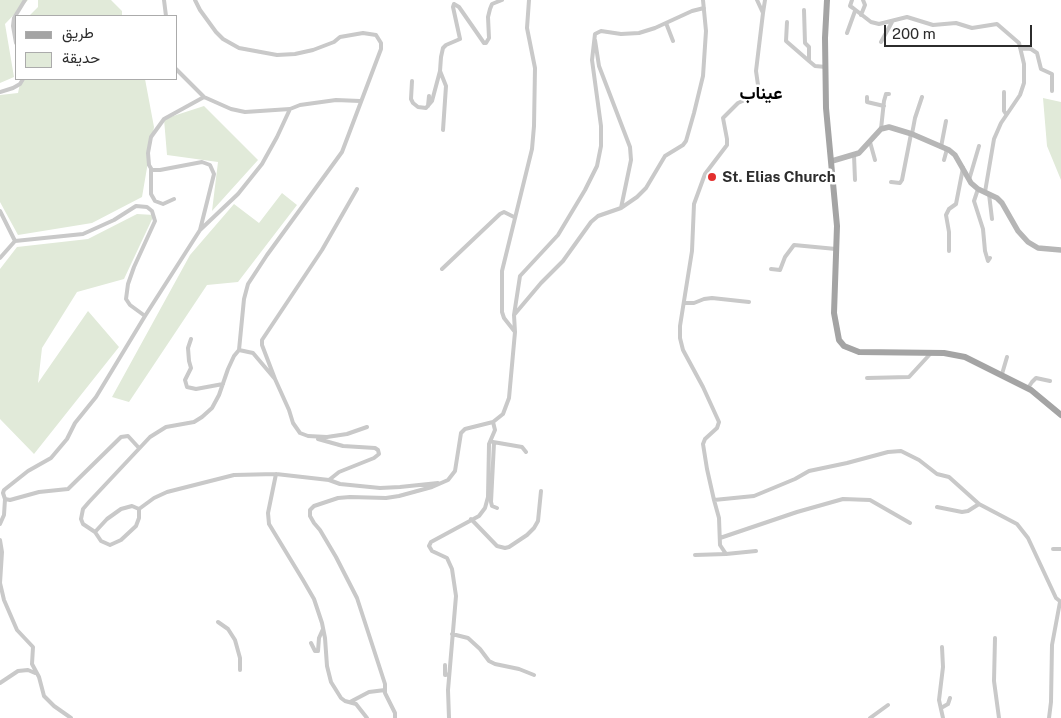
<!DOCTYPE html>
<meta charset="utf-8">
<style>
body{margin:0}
#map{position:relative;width:1061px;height:718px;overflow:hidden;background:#fff;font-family:"Public Sans",Vazirmatn,sans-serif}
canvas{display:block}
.legend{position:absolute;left:15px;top:15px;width:162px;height:65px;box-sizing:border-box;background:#fff;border:1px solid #ababab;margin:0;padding:6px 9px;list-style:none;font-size:15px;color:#2c2c2c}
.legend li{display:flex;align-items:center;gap:10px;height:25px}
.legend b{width:25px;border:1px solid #ababab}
.scale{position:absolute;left:884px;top:25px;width:148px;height:22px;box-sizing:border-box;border:2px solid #2c2c2c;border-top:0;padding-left:6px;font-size:15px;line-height:18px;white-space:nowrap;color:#2c2c2c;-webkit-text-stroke:4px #fff;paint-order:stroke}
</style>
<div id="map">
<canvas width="1061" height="718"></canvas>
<ul class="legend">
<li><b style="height:6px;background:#a4a4a4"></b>طريق</li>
<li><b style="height:14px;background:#e1ead9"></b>حديقة</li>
</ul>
<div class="scale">200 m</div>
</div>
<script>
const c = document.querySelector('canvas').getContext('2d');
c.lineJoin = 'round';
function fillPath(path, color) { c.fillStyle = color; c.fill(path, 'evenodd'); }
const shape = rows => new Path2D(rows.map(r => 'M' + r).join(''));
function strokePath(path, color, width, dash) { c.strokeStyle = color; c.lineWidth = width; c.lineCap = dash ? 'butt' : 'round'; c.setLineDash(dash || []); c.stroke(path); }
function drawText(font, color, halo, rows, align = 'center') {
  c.font = font + ' "Public Sans",Vazirmatn,sans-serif'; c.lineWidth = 5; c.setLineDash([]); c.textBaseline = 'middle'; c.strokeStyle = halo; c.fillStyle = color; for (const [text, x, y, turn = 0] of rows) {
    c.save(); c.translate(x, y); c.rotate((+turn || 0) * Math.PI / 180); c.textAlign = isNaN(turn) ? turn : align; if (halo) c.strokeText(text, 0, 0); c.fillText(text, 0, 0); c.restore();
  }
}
fillPath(shape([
 [0,0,28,0,5,24,14,77,0,83],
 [38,0,111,0,122,11,122,16,29,16,38,7],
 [21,79,145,79,154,127,142,197,92,223,18,235,0,202,0,95,18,93],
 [1043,98,1061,102,1061,180,1047,146],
 [204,106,258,160,212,211,218,162,167,155,164,119],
 [282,193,297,205,238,282,207,285,129,402,112,397,190,255,234,204,259,223],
 [137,214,154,215,124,279,77,292,42,348,38,383,88,311,119,347,34,454,0,419,0,269,17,247,88,239]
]), '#e1ead9');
strokePath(shape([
 [164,0,166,16],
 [757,0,763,13,765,0],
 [852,0,850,6,853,8,871,22,879,24,907,17,933,25,956,23,972,28,997,24,1019,43,1024,64,1024,83,1020,95,1001,123,994,139,985,192],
 [804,10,805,43,809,47,809,61,815,66,826,67],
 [861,15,865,5,863,0],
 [787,22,786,41,809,61],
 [666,23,673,41],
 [847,33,855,11],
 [595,40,599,66,630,147,631,160,621,208],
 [881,42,892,22],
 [16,43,13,26,14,18,25,0],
 [1020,48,1031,49,1037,53,1041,69,1052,74,1052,91],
 [176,69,204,97,231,109,245,112,290,109,300,105,336,100,360,101],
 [412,81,411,99,413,103,418,107,426,108,432,101,440,71],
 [0,92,13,88,20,84,23,79],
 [1004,92,1004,111,1006,114],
 [867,97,867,102,884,106],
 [428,106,429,96],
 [881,129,884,101,886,94,889,94],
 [443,130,446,86,440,71,441,57,443,48,446,45,460,39,453,7,454,4,459,7,484,43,486,43,489,38,488,17,490,9,492,4,502,0],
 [912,134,915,118,922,97],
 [870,142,875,160],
 [941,147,946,121],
 [854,155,855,180],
 [944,160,947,149],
 [151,169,151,194,155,201,163,204,174,199],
 [969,180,979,146],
 [891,182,900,183,902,180,911,134],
 [978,189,974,201,983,229,985,251,988,261,990,258],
 [989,194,992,219],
 [0,211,15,241],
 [200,230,214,174,210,165,202,162,160,170,152,170,149,165,148,153,151,137,164,119,204,97],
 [949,251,949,232,946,215,949,209,956,204,963,168],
 [0,258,15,241,83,234,114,220,136,206,147,207,152,211,155,221,134,267,128,284,126,299,130,305,145,316],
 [442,269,500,214,504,212,514,217],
 [771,269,780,270,785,257,794,245,836,249],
 [684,303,694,303,704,299,712,298,749,302],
 [514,315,520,276,558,235,585,190,597,166,601,146,601,126,592,60,595,34,601,31,621,34,639,33,655,28,692,11,704,8],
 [515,332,514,315,541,283,563,261,591,222,598,216,621,208,637,197,646,188,665,156,683,145,686,141,694,113,703,76,706,31,703,0],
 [191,339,188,348,189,361,191,368,185,380,187,387,196,389,223,384],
 [239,350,253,353,275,379,289,410,293,423,300,433,308,436,327,437,347,434,367,427],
 [1002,374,1007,357],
 [867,378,909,377,932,352],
 [275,379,262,345,262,340,322,250,357,189],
 [1028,388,1032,382,1036,378,1050,381],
 [318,439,343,446,375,448,378,450,379,454,374,458,339,472,329,480],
 [493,442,522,447,526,452],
 [494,443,491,502,492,506,497,508],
 [276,474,268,513,269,524,303,580,314,599,322,623,325,638,327,666,331,682,341,698,345,701,356,704,367,718],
 [5,499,10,500,39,492,68,489,121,437,128,436,139,448],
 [714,500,707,469,703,444,705,439,717,428,719,422,703,387,683,350,680,338,680,326,692,251,694,204,705,174,727,145,727,139,723,118,738,103,756,95,758,85,756,71,763,13],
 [937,507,962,512,968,511,979,504],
 [139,509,139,518,136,526,121,540,110,545,101,541,95,532,83,524,81,519,83,509,89,502,150,437,166,427,194,422,202,417,212,408,219,395,228,369,234,356,239,350,244,299,248,284,267,255,342,152,381,49,381,43,376,35,363,33,340,37,334,42,313,50,295,54,277,55,239,48,223,39,216,32,200,10,195,0],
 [471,519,497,546,505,548,509,547,527,535,534,528,538,521,541,491],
 [0,524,4,515,5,499,3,493,4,490,28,471,51,458,67,439,75,423,96,397,145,316,200,230,238,194,262,164,277,137,290,109],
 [95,532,107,519,121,509,132,506,139,509,154,498,167,492,234,475,276,474,329,480,340,484,380,488,400,487,438,483],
 [720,538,797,512,843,499,870,500,910,523],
 [0,540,2,552,0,583,4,600,17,630,33,647,32,664,39,677,44,696,54,706,71,718],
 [1053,549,1061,549],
 [756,551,726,554,720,545,719,518,714,500,754,496,795,479,809,471,847,463,888,452,901,451,919,460,937,474,949,477,979,504,1017,524,1028,538,1056,598,1061,602],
 [695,555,726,554],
 [218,622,228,629,235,640,240,658,240,670],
 [452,634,468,638,480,649,489,661,495,664,519,669,534,675],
 [995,638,994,681,999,718],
 [311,643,315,651,318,651,319,638,323,629],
 [942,647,943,667,939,700,943,718],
 [445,665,445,675,449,674],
 [0,683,18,671,28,670,35,673],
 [350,702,369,692,385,690],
 [941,708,948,704,950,698],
 [395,718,395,713,385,693,385,684,357,598,336,557,320,530,314,523,310,516,310,510,314,506,338,498,350,497,386,498,399,496,432,487,448,480,455,471,461,433,465,429,493,422,503,414,509,398,515,332,504,318,502,312,502,271,532,149,534,126,535,68,527,28,529,0],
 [449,718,448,690,456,596,452,569,447,558,432,551,429,546,431,542,479,516,485,508,488,497,489,444,495,430,493,422],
 [870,718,888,705],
 [1049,718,1051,702,1052,645,1060,602]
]), '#c9c9c9', 4);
strokePath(shape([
 [832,161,859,153,881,129,889,127,912,134,949,150,955,155,971,183,978,189,997,198,1002,203,1018,231,1028,242,1038,248,1061,250]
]), '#b6b6b6', 5.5);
strokePath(shape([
 [827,0,825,38,826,108,837,226,834,313,839,340,844,346,859,352,944,353,965,357,1031,390,1061,415]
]), '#a4a4a4', 6);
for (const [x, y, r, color] of [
 [712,177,5,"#e32f2e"]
]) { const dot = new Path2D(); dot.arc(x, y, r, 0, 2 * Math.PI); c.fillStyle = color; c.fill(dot); strokePath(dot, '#fff', 2); }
drawText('bold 15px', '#2c2c2c', '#fff', [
 ["St. Elias Church",722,177]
], 'left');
drawText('bold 18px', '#000', '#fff', [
 ["عيناب",761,93]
]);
</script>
